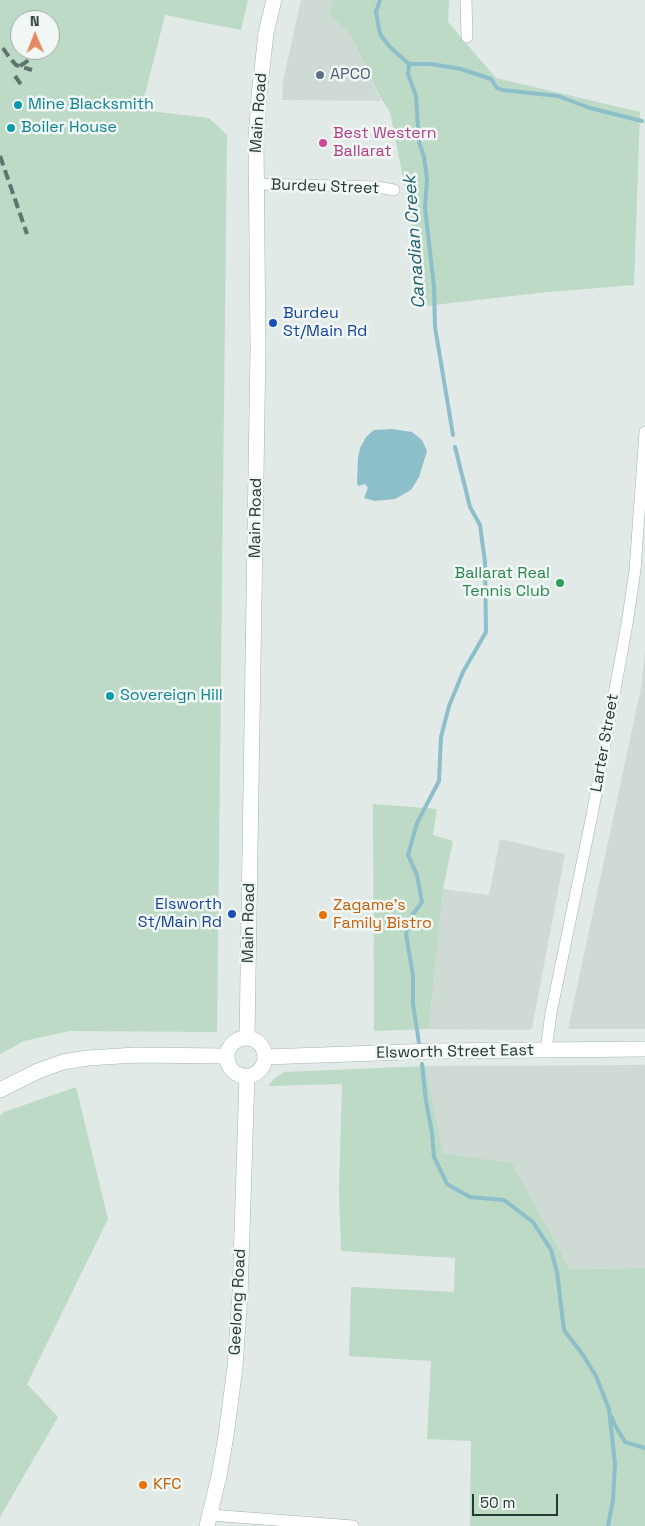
<!DOCTYPE html>
<style>
body{margin:0}
#map{position:relative;width:645px;height:1526px;overflow:hidden;background:#e1eae6;font-family:"Space Grotesk",sans-serif}
canvas{display:block}
.north{position:absolute;left:10px;top:10px;width:50px;height:50px;box-sizing:border-box;background:#f1f7f4;border:1px solid #9faba7;border-radius:50%;rotate:359deg;font-size:14px;font-weight:700;line-height:20px;text-align:center;color:#233934}
.north::after{content:'';display:block;margin:auto;width:18px;height:22px;background:#e58964;clip-path:polygon(50% 0,100% 100%,50% 72%,0 100%)}
.scale{position:absolute;left:472px;top:1494px;width:86px;height:22px;box-sizing:border-box;border:2px solid #233934;border-top:0;padding-left:6px;font-size:15px;line-height:18px;white-space:nowrap;color:#233934;-webkit-text-stroke:4px #f1f7f4;paint-order:stroke}
</style>
<div id="map">
<canvas width="645" height="1526"></canvas>
<div class="north">N</div>
<div class="scale">50 m</div>
</div>
<script>
const c = document.querySelector('canvas').getContext('2d');
c.lineJoin = 'round';
function fillPath(path, color) { c.fillStyle = color; c.fill(path, 'evenodd'); }
const shape = rows => new Path2D(rows.map(r => 'M' + r).join(''));
function strokePath(path, color, width, dash) { c.strokeStyle = color; c.lineWidth = width; c.lineCap = dash ? 'butt' : 'round'; c.setLineDash(dash || []); c.stroke(path); }
function drawText(font, color, halo, rows, align = 'center') {
  c.font = font + ' "Space Grotesk",sans-serif'; c.lineWidth = 5; c.setLineDash([]); c.textBaseline = 'middle'; c.strokeStyle = halo; c.fillStyle = color; for (const [text, x, y, turn = 0] of rows) {
    c.save(); c.translate(x, y); c.rotate((+turn || 0) * Math.PI / 180); c.textAlign = isNaN(turn) ? turn : align; if (halo) c.strokeText(text, 0, 0); c.fillText(text, 0, 0); c.restore();
  }
}
fillPath(shape([
 [301,0,333,0,329,15,350,34,381,101,282,100,283,81],
 [645,651,645,1029,568,1029,641,688],
 [500,839,565,854,532,1028,528,1030,429,1029,443,889,489,895],
 [645,1065,645,1268,570,1269,512,1163,442,1153,425,1066]
]), '#cfdad5');
fillPath(shape([
 [0,0,248,0,241,30,165,15,141,110,209,118,227,135,217,1032,70,1031,24,1041,0,1054],
 [20,20,50,20,50,50,20,50],
 [333,0,449,0,448,22,496,78,640,112,634,285,538,293,426,306,407,198,390,112,380,97,350,34,329,15],
 [373,804,437,809,433,835,453,841,443,889,429,1029,374,1031],
 [425,1066,443,1153,512,1163,570,1269,645,1268,645,1526,470,1526,471,1441,427,1439,431,1361,349,1356,351,1287,454,1292,455,1258,341,1251,339,1191,342,1084,268,1086,274,1079,284,1072],
 [76,1087,108,1219,27,1384,58,1417,0,1517,0,1116,4,1112]
]), '#bcdac5');
fillPath(shape([
 [392,429,412,432,422,440,427,451,419,477,411,490,395,499,375,501,364,498,368,488,365,484,358,486,357,482,358,458,360,448,366,437,374,430]
]), '#8dbfcb');
strokePath(shape([
 [380,0,376,12,380,34,389,46,409,64,408,74,416,96,419,142,424,157,427,179,425,208,434,287,435,327,453,435],
 [409,64,431,64,461,69,491,79,497,88,502,90,558,96,590,108,642,121],
 [419,1043,413,1004,413,976,406,934,411,917,422,902,417,875,408,855,417,823,439,781,441,737,449,706,463,672,486,632,485,562,480,525,470,507,455,447],
 [422,1064,426,1101,432,1133,434,1157,447,1184,470,1197,504,1200,533,1222,551,1250,557,1272,564,1330,583,1355,596,1376,609,1409,615,1464,613,1500,608,1526],
 [611,1416,616,1427,625,1442,645,1448]
]), '#8dbfcb', 4);
const street = shape([
 [466,0,467,37],
 [256,184,377,187,394,190],
 [546,1050,551,1013,592,815,627,624,635,570,645,432],
 [210,1515,353,1526]
]);
const secondary = shape([
 '227 1057a19 19 0 1 1 38 0a19 19 0 1 1-38 0Z',
 [247,1038,258,348,256,140,259,96,266,33,274,0],
 [265,1057,435,1051,645,1049],
 [0,1090,38,1071,63,1062,88,1058,136,1055,226,1056],
 [207,1526,219,1476,226,1436,235,1367,240,1295,247,1076]
]);
strokePath(street, '#a4b1ad', 12);
strokePath(secondary, '#a1b5ae', 16);
strokePath(street, '#fff', 11);
strokePath(secondary, '#fff', 15);
strokePath(shape([
 [3,48,9,57,16,65,32,70],
 [20,66,44,50],
 [15,76,22,86],
 [0,156,27,234]
]), '#5d756f', 4, [10, 5]);
for (const [x, y, r, color] of [
 [320,75,5,"#5c6f8a"],
 [18,105,5,"#0f9aa8"],
 [11,128,5,"#0f9aa8"],
 [323,143,5,"#d1479c"],
 [273,323,5,"#1a4fb4"],
 [560,583,5,"#2e9e5b"],
 [110,696,5,"#0f9aa8"],
 [232,914,5,"#1a4fb4"],
 [323,915,5,"#e8710a"],
 [143,1485,5,"#e8710a"]
]) { const dot = new Path2D(); dot.arc(x, y, r, 0, 2 * Math.PI); c.fillStyle = color; c.fill(dot); strokePath(dot, '#f1f7f4', 2); }
drawText('16px', '#4e5e75', '#f1f7f4', [
 ["APCO",330,75]
], 'left');
drawText('16px', '#0d838f', '#f1f7f4', [
 ["Mine Blacksmith",28,105],
 ["Boiler House",21,128],
 ["Sovereign Hill",120,696]
], 'left');
drawText('16px', '#233934', '#f1f7f4', [
 ["Main Road",259,113,-86],
 ["Burdeu Street",325,187,2],
 ["Main Road",256,518,-89],
 ["Larter Street",605,743,-80],
 ["Main Road",249,923,-89],
 ["Elsworth Street East",455,1052,-1],
 ["Geelong Road",238,1302,-87]
]);
drawText('16px', '#b23c85', '#f1f7f4', [
 ["Best Western",333,134],
 ["Ballarat",333,152]
], 'left');
drawText('16px', '#164399', '#f1f7f4', [
 ["Burdeu",283,314],
 ["St/Main Rd",283,332],
 ["Elsworth",222,905,"right"],
 ["St/Main Rd",222,923,"right"]
], 'left');
drawText('16px', '#27864d', '#f1f7f4', [
 ["Ballarat Real",550,574],
 ["Tennis Club",550,592]
], 'right');
drawText('16px', '#c56008', '#f1f7f4', [
 ["Zagame's",333,906],
 ["Family Bistro",333,924],
 ["KFC",153,1485]
], 'left');
drawText('italic 18px', '#235f6f', '#f1f7f4', [
 ["Canadian Creek",415,242,-94]
]);
</script>
